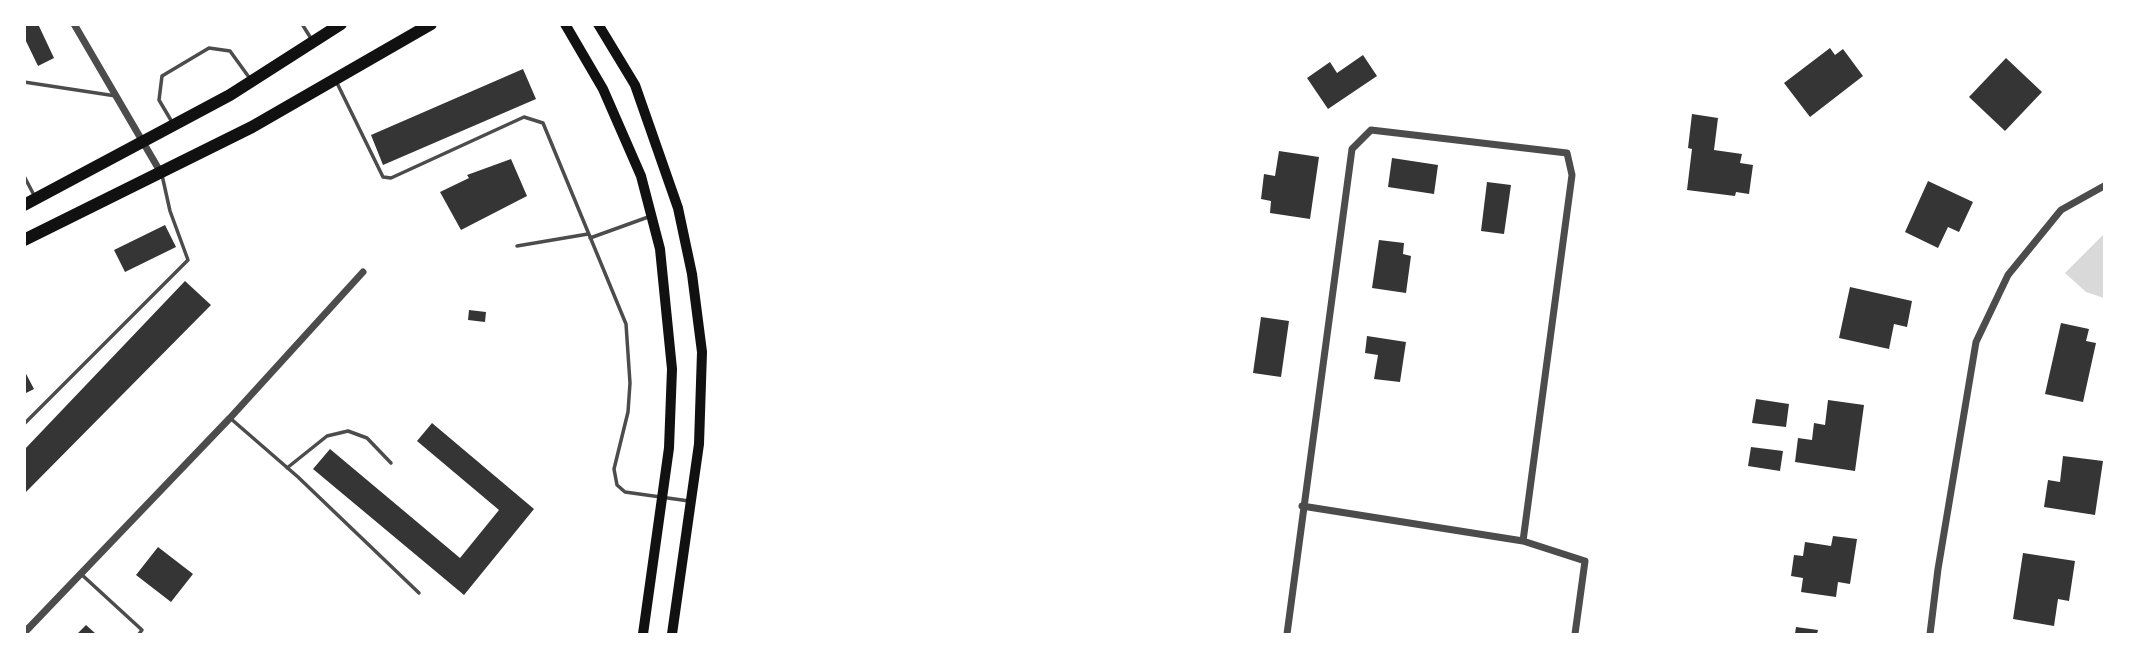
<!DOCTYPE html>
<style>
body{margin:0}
#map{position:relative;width:2129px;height:659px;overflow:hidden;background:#fff;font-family:Barlow,sans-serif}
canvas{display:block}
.frame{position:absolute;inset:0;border:26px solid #fff;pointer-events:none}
</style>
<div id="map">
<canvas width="2129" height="659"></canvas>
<div class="frame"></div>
</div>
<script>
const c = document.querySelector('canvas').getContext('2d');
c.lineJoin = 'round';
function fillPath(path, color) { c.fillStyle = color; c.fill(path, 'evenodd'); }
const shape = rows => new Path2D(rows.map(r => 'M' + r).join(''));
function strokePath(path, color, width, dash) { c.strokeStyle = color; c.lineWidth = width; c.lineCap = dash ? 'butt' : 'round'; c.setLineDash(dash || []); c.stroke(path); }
fillPath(shape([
 [2104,234,2104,298,2086,292,2065,273]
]), '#d9d9d9');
fillPath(shape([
 [24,24,38,24,54,58,38,66,24,37],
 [1830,48,1835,55,1843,49,1863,76,1810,117,1784,83],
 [1363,55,1377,76,1328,109,1307,78,1330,62,1337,73],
 [2006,58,2042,92,2005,131,1969,97],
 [523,69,536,99,383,165,371,135],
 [1692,114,1718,118,1714,150,1742,154,1740,163,1753,165,1749,194,1736,192,1735,196,1687,190,1692,149,1688,148],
 [1279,151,1319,157,1310,219,1270,213,1271,201,1261,199,1264,174,1275,176],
 [1392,158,1438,165,1434,194,1388,187],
 [511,159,527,196,461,230,440,192,469,178,467,175],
 [1928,181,1973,202,1959,232,1948,227,1938,248,1905,232],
 [1487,182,1511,185,1504,234,1481,231],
 [165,225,176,247,125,272,114,250],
 [1379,240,1404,243,1403,254,1411,256,1406,293,1372,288],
 [185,281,211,305,24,494,24,450],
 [1850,287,1912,301,1907,327,1894,324,1889,349,1839,338],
 [469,310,486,312,485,322,468,320],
 [1261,317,1289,321,1281,377,1253,373],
 [2061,323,2089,329,2086,341,2096,343,2083,402,2045,394],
 [1367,336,1406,342,1400,382,1374,379,1378,355,1365,353],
 [24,370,34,389,24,394],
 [1756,399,1789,404,1786,427,1752,423],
 [1828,400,1864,405,1855,471,1795,462,1798,438,1812,440,1814,423,1825,425],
 [432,423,534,509,464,595,313,469,330,449,460,558,499,510,417,441],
 [1751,447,1783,451,1780,471,1748,466],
 [2063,456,2103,461,2095,515,2044,507,2048,480,2060,482],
 [1833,536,1857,539,1850,584,1838,582,1836,597,1801,592,1803,578,1791,576,1794,555,1803,556,1805,542,1831,546],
 [158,547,193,574,171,602,136,575],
 [2023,553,2075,561,2069,601,2058,599,2054,626,2013,619],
 [86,625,96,634,77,634],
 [1796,627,1818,630,1817,634,1795,634]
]), '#353535');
strokePath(shape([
 [302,24,312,40],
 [336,81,383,177,391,178,524,117,543,123,626,324,630,383,628,412,614,469,617,485,625,492,689,501],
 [24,82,116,96],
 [172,122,159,100,162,76,209,48,230,51,251,80],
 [24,176,35,197],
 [590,238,651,216],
 [517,246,588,234],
 [230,418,298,477,419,593],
 [24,424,188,260,170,211,162,175],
 [287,468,327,436,348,431,367,438,391,463],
 [81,574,142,630,139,634]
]), '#4c4c4c', 3.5);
strokePath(shape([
 [74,24,161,173],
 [1302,506,1523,541,1585,561,1575,634],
 [24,633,230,418,363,272],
 [1287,634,1352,149,1371,130,1567,153,1572,175,1523,541],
 [1930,634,1938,569,1976,342,2008,275,2061,210,2104,186]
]), '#4c4c4c', 7);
strokePath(shape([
 [565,24,603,89,641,176,660,249,672,369,669,448,643,634],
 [598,24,635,85,678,208,692,274,702,352,699,444,672,634]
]), '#111', 10);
strokePath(shape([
 [24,205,230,95,341,24],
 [24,240,252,127,431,24]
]), '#111', 12);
</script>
